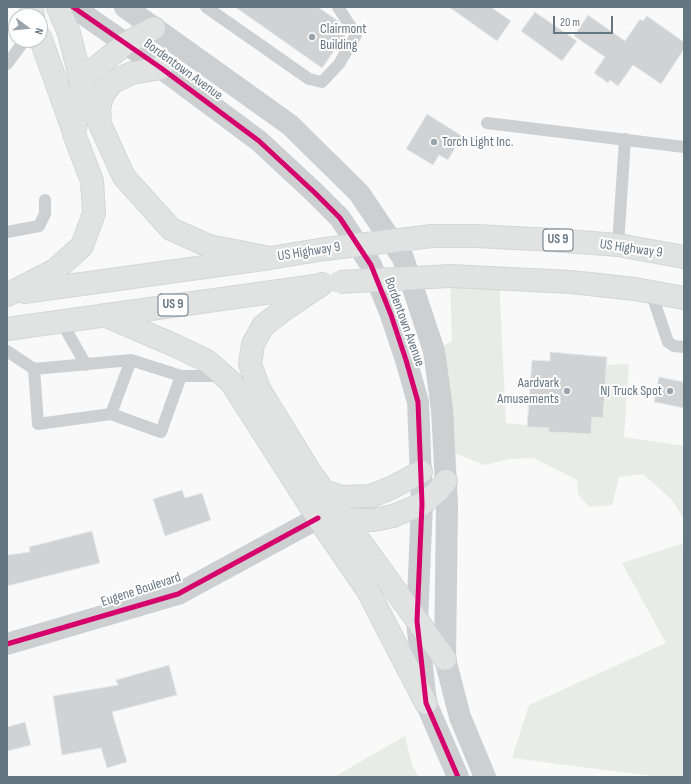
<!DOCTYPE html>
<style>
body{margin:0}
#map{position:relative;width:691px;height:784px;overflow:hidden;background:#f9f9f9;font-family:"Sofia Sans Condensed",sans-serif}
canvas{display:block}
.frame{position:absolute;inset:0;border:8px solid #657683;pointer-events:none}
.north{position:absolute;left:8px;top:8px;width:40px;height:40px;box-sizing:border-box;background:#fff;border:1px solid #c1c8cd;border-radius:50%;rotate:106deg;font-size:11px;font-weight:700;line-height:16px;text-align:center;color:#657683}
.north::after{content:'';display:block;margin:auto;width:14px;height:18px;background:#99a4ac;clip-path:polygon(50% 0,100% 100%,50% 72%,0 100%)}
.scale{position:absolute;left:553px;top:16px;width:60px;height:18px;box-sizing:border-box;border:2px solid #657683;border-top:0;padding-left:5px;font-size:12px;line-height:14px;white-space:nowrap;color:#657683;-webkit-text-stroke:3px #fff;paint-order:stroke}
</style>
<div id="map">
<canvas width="691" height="784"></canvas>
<div class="frame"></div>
<div class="north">N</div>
<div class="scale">20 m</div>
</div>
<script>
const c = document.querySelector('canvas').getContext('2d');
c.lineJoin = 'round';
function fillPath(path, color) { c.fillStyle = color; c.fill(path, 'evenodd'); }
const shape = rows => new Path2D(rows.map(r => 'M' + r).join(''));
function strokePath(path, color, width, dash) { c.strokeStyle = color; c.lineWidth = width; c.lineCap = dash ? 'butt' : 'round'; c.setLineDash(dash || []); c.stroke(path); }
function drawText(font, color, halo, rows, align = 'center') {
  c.font = font + ' "Sofia Sans Condensed",sans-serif'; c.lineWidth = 4; c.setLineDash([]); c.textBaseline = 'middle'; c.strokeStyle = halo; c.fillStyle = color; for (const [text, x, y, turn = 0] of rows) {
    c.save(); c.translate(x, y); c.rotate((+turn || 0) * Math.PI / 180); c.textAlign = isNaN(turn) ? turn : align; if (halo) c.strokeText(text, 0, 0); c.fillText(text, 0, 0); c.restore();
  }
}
fillPath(shape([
 [450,276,499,278,506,423,549,428,549,432,592,417,603,418,606,365,629,364,624,437,684,446,684,519,672,500,643,474,619,477,612,505,589,507,578,494,577,480,533,458,509,459,484,465,444,449,434,351,452,341],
 [684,543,684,777,660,777,512,758,529,705,666,643,622,563],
 [405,736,412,765,419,777,334,777]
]), '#e8ebe6');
const building = shape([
 [235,7,318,7,338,21,346,34,322,68,235,7],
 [449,7,491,7,511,21,497,41,449,7],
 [535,12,577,41,562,61,521,31,535,12],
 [588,15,625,41,640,19,643,21,647,16,684,42,684,49,661,84,633,65,618,86,610,80,608,83,594,73,605,57,574,36,588,15],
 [427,114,462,136,448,160,439,155,433,165,406,149,427,114],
 [550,352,607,357,603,418,592,417,591,434,548,432,549,428,527,427,532,360,550,361,550,352],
 [659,377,684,382,684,408,654,402,659,377],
 [182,490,185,498,202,493,211,520,165,536,153,499,182,490],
 [92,531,100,563,7,586,7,555,30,552,29,547,92,531],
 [169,665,177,695,112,712,127,762,107,768,101,748,62,755,53,696,118,685,116,680,169,665],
 [25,722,31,745,7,751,7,727,25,722]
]);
fillPath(building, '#d0d2d3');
strokePath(building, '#e8e8e8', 1);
const trunk = shape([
 [31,7,33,16],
 [58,7,69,33,82,85,124,177,171,229,209,246,270,258],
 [40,37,74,132],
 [100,124,99,108,103,94,113,82,132,73,161,68],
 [432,236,476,236,553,240,618,245,684,257],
 [450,276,571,282,635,289,684,298],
 [322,284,282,311,263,326,253,344,250,364,259,389,310,472,445,659],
 [24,292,270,258,325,249],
 [7,295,55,270,82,246,94,213,92,181,74,134,82,85,93,70,125,44,154,28],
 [104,315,176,346,207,361,231,382,318,518,368,591,426,703],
 [7,329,315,286],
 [323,491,341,497,371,496,391,488,421,472],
 [333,520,374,520,393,516,422,504,437,492,446,481]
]);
strokePath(trunk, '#d5d6d6', 24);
strokePath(shape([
 [206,7,309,79,322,82,339,64,356,35,338,7],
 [7,64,25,40],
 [487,123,684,147],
 [7,232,39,226,45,214,45,200],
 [618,245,625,139],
 [651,292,668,342,674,346,684,347],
 [61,321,86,365],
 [7,351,34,369,131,360,181,376,223,376],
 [34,369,38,424,111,414,161,432,181,376],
 [111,414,131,360]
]), '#cecfd0', 12);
strokePath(shape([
 [7,644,178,594,318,518]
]), '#cecfd0', 22);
strokePath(shape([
 [73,7,161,68,259,141,315,193,340,218,371,265,391,315,406,360,418,402,422,504,417,621,426,703,458,777],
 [125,7,290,125,359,193,403,258,434,351,442,409,447,505,445,659,460,717,485,777]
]), '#cecfd0', 22);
strokePath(trunk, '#e1e2e2', 22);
const trunkBridge = shape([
 [325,249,432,236],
 [339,282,450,276]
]);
strokePath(trunkBridge, '#d5d6d6', 24, []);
strokePath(trunkBridge, '#e1e2e2', 22);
strokePath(shape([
 [73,7,161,68,259,141,315,193,340,218,371,265,391,315,406,360,418,402,422,504,417,621,426,703,458,777],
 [7,644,178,594,318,518]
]), '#d6006c', 5);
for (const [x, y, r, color] of [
 [312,37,4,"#99a4ac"],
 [434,142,4,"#99a4ac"],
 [567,391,4,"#99a4ac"],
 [670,391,4,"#99a4ac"]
]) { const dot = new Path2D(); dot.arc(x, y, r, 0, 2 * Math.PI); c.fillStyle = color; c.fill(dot); strokePath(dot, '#fff', 1.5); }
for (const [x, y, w] of [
 [558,240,30],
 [173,305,30]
]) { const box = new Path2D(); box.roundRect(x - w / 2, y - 11, w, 22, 3); c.fillStyle = '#fff'; c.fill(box); strokePath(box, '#657683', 1); }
drawText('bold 13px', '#657683', null, [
 ["US 9",558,240],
 ["US 9",173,305]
]);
drawText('14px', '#657683', '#fff', [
 ["Clairmont",320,29],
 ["Building",320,45],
 ["Torch Light Inc.",442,142],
 ["Aardvark",559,383,"right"],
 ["Amusements",559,399,"right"],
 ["NJ Truck Spot",662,391,"right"]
], 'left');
drawText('14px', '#657683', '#fff', [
 ["Bordentown Avenue",183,70,36],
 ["US Highway 9",631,249,8],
 ["US Highway 9",309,252,-9],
 ["Bordentown Avenue",404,322,70],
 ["Eugene Boulevard",141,590,-18]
]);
</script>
